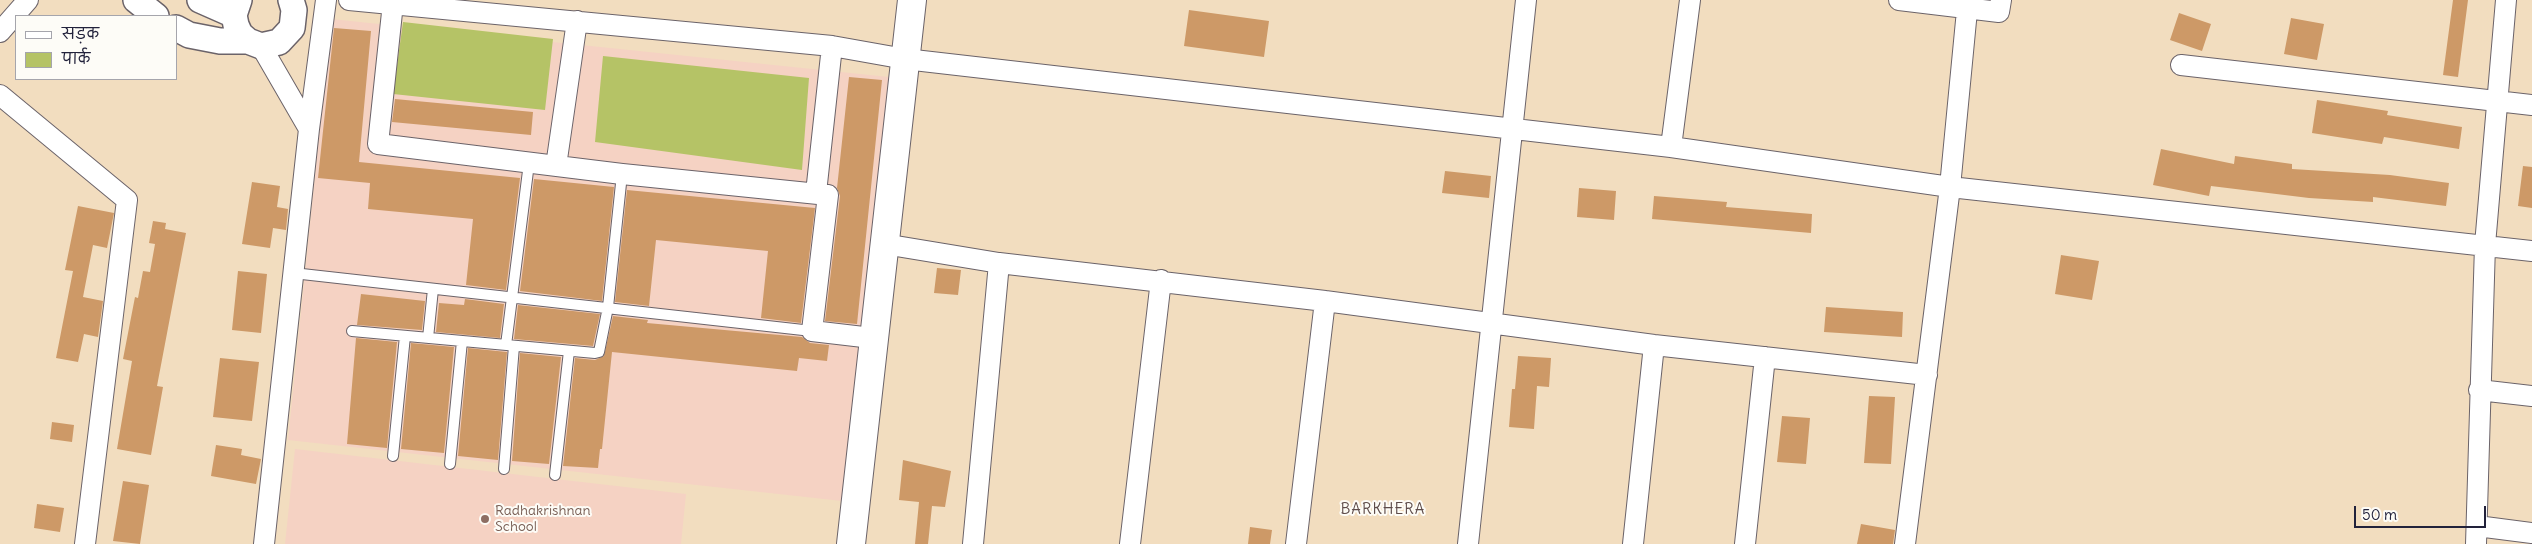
<!DOCTYPE html>
<meta charset="utf-8">
<style>
body{margin:0}
#map{position:relative;width:2532px;height:544px;overflow:hidden;background:#f2ddbf;font-family:Delius,"Playpen Sans Deva",sans-serif}
canvas{display:block}
.legend{position:absolute;left:15px;top:15px;width:162px;height:65px;box-sizing:border-box;background:#fdfcf7;border:1px solid #a5a5ac;margin:0;padding:6px 9px;list-style:none;font-size:15px;color:#22223b}
.legend li{display:flex;align-items:center;gap:10px;height:25px}
.legend b{width:25px;border:1px solid #a5a5ac}
.scale{position:absolute;left:2354px;top:506px;width:132px;height:22px;box-sizing:border-box;border:2px solid #22223b;border-top:0;padding-left:6px;font-size:15px;line-height:18px;white-space:nowrap;color:#22223b;-webkit-text-stroke:4px #fdfcf7;paint-order:stroke}
</style>
<div id="map">
<canvas width="2532" height="544"></canvas>
<ul class="legend">
<li><b style="height:6px;background:#fff"></b>सड़क</li>
<li><b style="height:14px;background:#b5c366"></b>पार्क</li>
</ul>
<div class="scale">50 m</div>
</div>
<script>
const c = document.querySelector('canvas').getContext('2d');
c.lineJoin = 'round';
function fillPath(path, color) { c.fillStyle = color; c.fill(path, 'evenodd'); }
const shape = rows => new Path2D(rows.map(r => 'M' + r).join(''));
function strokePath(path, color, width, dash) { c.strokeStyle = color; c.lineWidth = width; c.lineCap = dash ? 'butt' : 'round'; c.setLineDash(dash || []); c.stroke(path); }
function drawText(font, color, halo, rows, align = 'center') {
  c.font = font + ' Delius,sans-serif'; c.lineWidth = 4; c.setLineDash([]); c.textBaseline = 'middle'; c.strokeStyle = halo; c.fillStyle = color; for (const [text, x, y, turn = 0] of rows) {
    c.save(); c.translate(x, y); c.rotate((+turn || 0) * Math.PI / 180); c.textAlign = isNaN(turn) ? turn : align; if (halo) c.strokeText(text, 0, 0); c.fillText(text, 0, 0); c.restore();
  }
}
fillPath(shape([
 [331,19,889,77,842,501,288,440],
 [295,449,686,494,681,544,285,544]
]), '#f5d2c3');
fillPath(shape([
 [403,22,553,39,545,110,393,94],
 [603,56,809,78,802,170,595,142]
]), '#b5c366');
fillPath(shape([
 [2453,0,2468,0,2458,77,2443,75],
 [1189,10,1269,21,1264,57,1184,46],
 [2179,13,2211,24,2202,51,2170,40],
 [2291,18,2324,24,2317,60,2284,54],
 [334,28,371,31,359,162,520,178,506,290,466,285,473,219,368,209,370,183,318,178],
 [849,77,882,80,857,324,825,321,840,196,837,188],
 [395,99,533,112,531,135,392,122],
 [2317,100,2388,111,2387,115,2462,127,2459,149,2384,137,2382,144,2312,133],
 [2161,149,2234,164,2235,156,2292,164,2292,169,2390,175,2449,183,2446,206,2373,197,2373,202,2309,198,2211,186,2209,196,2153,185],
 [2523,166,2532,167,2532,208,2518,206],
 [1445,171,1491,176,1489,198,1442,193],
 [534,179,614,187,602,301,520,291],
 [252,182,280,186,277,207,288,209,286,230,273,228,270,248,242,244],
 [1579,188,1616,191,1614,220,1577,217],
 [627,190,815,208,801,323,761,318,768,251,656,240,649,306,615,302],
 [1654,196,1727,202,1726,207,1812,214,1811,233,1652,219],
 [78,206,114,213,107,248,93,245,83,297,103,301,98,337,84,334,78,362,56,358,73,271,65,270],
 [153,221,166,223,165,229,186,233,157,386,163,387,151,455,117,449,132,361,123,359,135,297,138,298,143,271,150,272,155,244,149,243],
 [2061,255,2099,261,2092,300,2055,294],
 [937,268,961,270,958,295,934,293],
 [238,271,267,274,261,333,232,330],
 [361,294,425,301,422,330,357,325],
 [465,299,504,304,500,338,436,332,439,303,464,305],
 [518,305,600,314,593,346,514,339],
 [1826,307,1903,312,1902,337,1824,332],
 [613,316,648,320,647,323,802,337,810,343,829,345,827,361,799,358,797,371,612,352,602,449,600,449,598,468,563,466,575,358,595,360,604,356],
 [356,338,397,342,387,448,347,444],
 [411,343,454,347,444,453,401,449],
 [468,348,507,352,498,460,458,456],
 [520,353,561,357,549,464,512,461],
 [1518,356,1551,358,1549,387,1537,386,1534,429,1509,427,1512,389,1515,389],
 [220,358,259,362,252,421,213,417],
 [1869,396,1895,397,1891,464,1864,463],
 [1782,416,1810,418,1806,464,1777,462],
 [52,422,74,425,72,442,50,439],
 [216,445,242,449,241,455,261,459,256,484,211,476],
 [903,460,951,471,945,507,932,506,928,544,915,544,919,502,899,500],
 [123,481,149,485,140,544,113,541],
 [37,504,64,508,60,532,34,528],
 [1861,524,1895,530,1893,544,1857,544],
 [1250,527,1272,530,1270,544,1248,544]
]), '#cd9967');
const service = shape([
 [293,273,812,331],
 [352,331,595,353,599,352,608,307,622,174],
 [428,338,433,289],
 [506,345,529,163],
 [393,456,405,336],
 [450,464,462,341],
 [504,469,514,346],
 [555,475,569,351]
]);
const minor = shape([
 [349,0,832,46,905,59,1671,147,1950,187,2532,251],
 [1899,0,1999,12,2001,0],
 [393,3,378,144,622,174,828,195,812,331,872,338],
 [0,32,28,0],
 [261,46,309,129],
 [2181,65,2532,105],
 [0,95,127,200,85,544],
 [1671,147,1690,0],
 [556,166,577,21],
 [816,193,832,46],
 [884,244,999,263,1325,301,1654,345,1927,375],
 [2479,390,2532,396],
 [2477,526,2532,533],
 [264,544,309,129,326,0],
 [973,544,999,263],
 [1130,544,1161,280],
 [1296,544,1325,301],
 [1468,544,1526,0],
 [1633,544,1654,345],
 [1745,544,1765,357],
 [1905,544,1950,187,1968,0],
 [2476,544,2485,245,2506,0]
]);
const tertiary = shape([
 [136,0,156,16],
 [200,0,234,15],
 [239,0,234,15,236,25,240,34,248,41,261,46,279,42,292,28,294,10,291,0],
 [176,28,189,35,220,41,248,41]
]);
const secondary = shape([
 [851,544,912,0]
]);
strokePath(service, '#6b6369', 12);
strokePath(minor, '#6b6369', 22);
strokePath(tertiary, '#6b6369', 28);
strokePath(secondary, '#6b6369', 30);
strokePath(service, '#fff', 10);
strokePath(minor, '#fff', 20);
strokePath(tertiary, '#fff', 25);
strokePath(secondary, '#fff', 28);
for (const [x, y, r, color] of [
 [485,519,5,"#8d6e63"]
]) { const dot = new Path2D(); dot.arc(x, y, r, 0, 2 * Math.PI); c.fillStyle = color; c.fill(dot); strokePath(dot, '#fdfcf7', 2); }
drawText('14px', '#785e54', '#fdfcf7', [
 ["Radhakrishnan",495,511],
 ["School",495,527]
], 'left');
c.letterSpacing = '1px';
drawText('15px', '#5e4c4a', '#fdfcf7', [
 ["BARKHERA",1383,510]
]);
c.letterSpacing = '0px';
</script>
